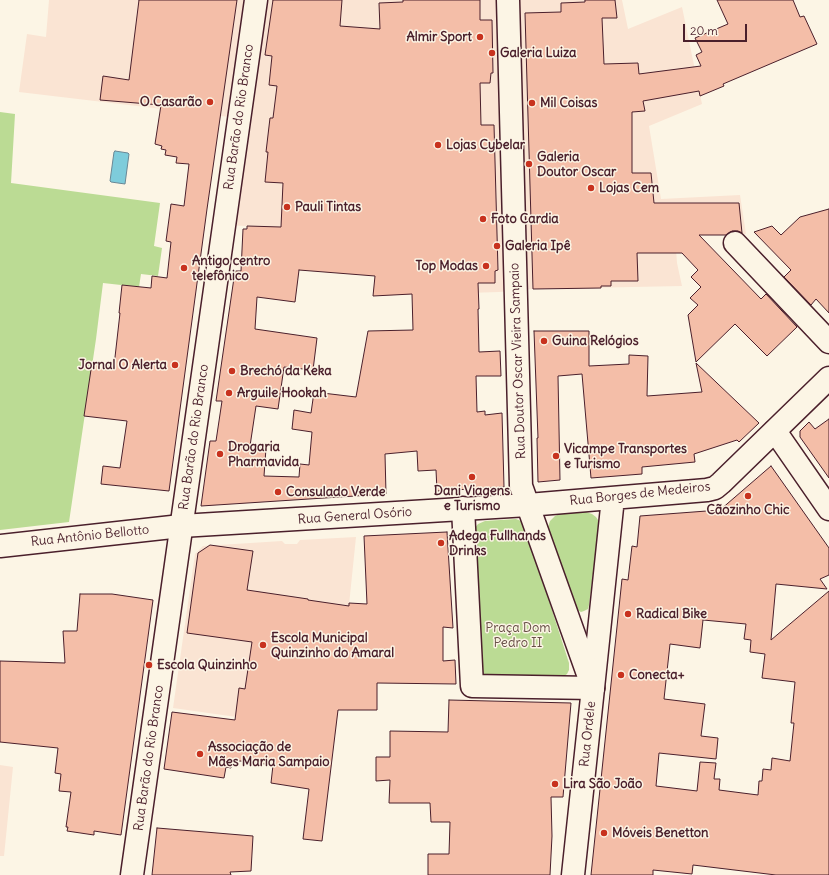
<!DOCTYPE html>
<meta charset="utf-8">
<style>
body{margin:0}
#map{position:relative;width:829px;height:875px;overflow:hidden;background:#fcf5e5;font-family:Delius,sans-serif}
canvas{display:block}
.scale{position:absolute;left:683px;top:24px;width:64px;height:18px;box-sizing:border-box;border:2px solid #4a1f2b;border-top:0;padding-left:5px;font-size:12px;line-height:14px;white-space:nowrap;color:#4a1f2b;-webkit-text-stroke:3px #fcf5e5;paint-order:stroke}
</style>
<div id="map">
<canvas width="829" height="875"></canvas>
<div class="scale">20 m</div>
</div>
<script>
const c = document.querySelector('canvas').getContext('2d');
c.lineJoin = 'round';
function fillPath(path, color) { c.fillStyle = color; c.fill(path, 'evenodd'); }
const shape = rows => new Path2D(rows.map(r => 'M' + r).join(''));
function strokePath(path, color, width, dash) { c.strokeStyle = color; c.lineWidth = width; c.lineCap = dash ? 'butt' : 'round'; c.setLineDash(dash || []); c.stroke(path); }
function drawText(font, color, halo, rows, align = 'center') {
  c.font = font + ' Delius,sans-serif'; c.lineWidth = 3; c.setLineDash([]); c.textBaseline = 'middle'; c.strokeStyle = halo; c.fillStyle = color; for (const [text, x, y, turn = 0] of rows) {
    c.save(); c.translate(x, y); c.rotate((+turn || 0) * Math.PI / 180); c.textAlign = isNaN(turn) ? turn : align; if (halo) c.strokeText(text, 0, 0); c.fillText(text, 0, 0); c.restore();
  }
}
fillPath(shape([
 [49,0,622,0,628,29,682,7,702,104,649,126,661,199,740,195,746,234,675,236,677,263,682,286,533,289,499,292,373,296,378,245,247,226,223,225,238,118,19,92,27,34,46,37],
 [356,537,336,731,173,708,195,554,203,546,282,541,285,544,297,544,300,540],
 [0,765,13,767,4,856,0,856]
]), '#fae4d3');
fillPath(shape([
 [0,112,15,114,11,183,160,203,154,246,162,248,158,276,141,274,139,287,103,283,96,339,69,522,0,530],
 [586,512,592,514,596,517,598,520,599,527,589,605,588,609,584,611,581,612,575,609,573,606,548,527,550,521,555,516,560,514],
 [516,519,521,521,525,526,569,663,569,670,567,674,563,677,482,676,474,529,478,524,485,521]
]), '#bbdb94');
const water = shape([
 [115,151,128,153,129,154,125,184,111,182,110,181,114,152,115,151]
]);
fillPath(water, '#7eccdb');
strokePath(water, '#698795', 1);
const building = shape([
 [139,0,237,0,207,209,169,491,101,484,103,466,120,468,127,421,84,416,92,363,114,366,120,313,119,313,122,285,151,288,152,276,167,278,171,242,166,241,171,204,184,206,189,164,176,163,177,157,165,155,166,150,161,149,162,146,155,144,161,105,100,100,103,76,129,80,139,0],
 [273,0,342,0,340,26,380,29,379,3,403,2,403,0,480,0,480,20,492,20,493,73,491,73,490,83,480,83,481,125,494,125,498,270,495,271,495,283,478,283,479,309,478,309,479,352,500,351,501,376,476,376,477,412,485,411,485,415,502,413,504,487,437,491,436,470,418,471,417,451,385,454,386,494,201,506,210,441,216,441,222,401,216,401,235,271,241,271,243,229,247,229,247,226,281,227,283,183,265,182,268,152,266,152,270,118,273,118,277,86,269,85,272,56,265,55,273,0],
 [299,270,375,276,373,296,412,294,413,330,368,331,356,397,314,392,311,413,294,410,292,429,312,432,309,465,300,464,299,477,264,476,266,448,250,446,256,406,278,409,284,367,313,370,317,338,255,329,257,297,295,302,299,270],
 [585,0,615,0,617,18,602,18,604,64,638,63,639,74,701,66,696,55,702,52,695,38,728,24,717,0,793,0,800,17,804,16,817,44,723,84,724,86,700,96,699,91,643,101,645,111,632,112,632,173,651,173,654,203,739,203,742,233,738,231,732,231,726,235,699,235,761,299,766,294,797,327,767,356,735,324,696,362,688,315,698,305,690,298,701,287,691,277,698,270,682,253,637,253,638,281,611,281,611,286,601,286,601,288,533,289,525,13,561,12,561,3,585,2,585,0],
 [829,209,829,313,816,299,811,305,784,277,791,270,754,232,772,226,781,235,800,217,829,209],
 [534,331,589,331,589,366,629,364,629,355,648,356,647,396,702,392,696,363,759,423,739,442,737,440,694,454,695,462,642,467,642,474,591,478,582,374,558,376,560,480,538,482,537,438,538,438,534,331],
 [829,419,829,478,800,437,800,431,809,422,815,429,829,419],
 [771,466,829,548,829,575,820,579,827,589,776,584,771,640,829,591,829,875,776,875,693,865,692,874,653,870,653,875,591,875,622,579,628,580,632,546,637,547,640,516,720,510,771,466],
 [703,620,746,624,744,639,751,640,750,652,765,654,762,678,795,682,791,723,794,723,790,761,772,758,771,770,763,769,762,781,759,781,758,795,719,790,720,779,714,779,716,763,700,762,697,791,656,786,659,753,716,759,718,738,701,736,705,704,664,699,670,644,700,648,703,620],
 [447,532,453,628,443,627,443,661,455,660,456,684,377,683,377,710,338,710,322,841,303,839,309,789,271,783,273,765,232,760,231,768,226,767,224,778,164,769,172,712,235,720,239,688,245,689,252,642,187,633,198,553,210,545,253,551,247,590,308,599,308,600,349,606,349,603,367,604,364,536,447,532],
 [80,594,112,594,153,600,121,835,94,831,94,835,67,831,68,827,66,827,71,792,59,791,61,774,55,773,58,748,0,742,0,661,65,663,63,631,77,631,80,594],
 [449,700,571,703,563,797,551,797,552,836,550,875,428,875,428,854,449,854,450,822,431,822,430,803,389,803,390,780,376,781,376,757,390,757,390,731,448,732,449,700],
 [157,828,253,836,251,871,230,872,231,875,152,875,157,828]
]);
fillPath(building, '#f4bea8');
strokePath(building, '#4a1f2b', 1);
const minor = shape([
 [735,243,829,342],
 [775,431,829,509],
 [463,508,472,686,593,688]
]);
const tertiary = shape([
 [0,546,181,526,528,505,707,490,715,488,721,483,829,378],
 [593,688,613,498]
]);
const secondary = shape([
 [508,0,521,486,593,688,573,875],
 [132,875,256,0]
]);
strokePath(minor, '#4a1f2b', 25);
strokePath(tertiary, '#4a1f2b', 25);
strokePath(secondary, '#4a1f2b', 25);
strokePath(minor, '#fcf5e5', 22);
strokePath(tertiary, '#fcf5e5', 22);
strokePath(secondary, '#fcf5e5', 22);
for (const [x, y, r, color] of [
 [480,37,4,"#c8321e"],
 [492,53,4,"#c8321e"],
 [210,102,4,"#c8321e"],
 [532,103,4,"#c8321e"],
 [438,145,4,"#c8321e"],
 [529,164,4,"#c8321e"],
 [591,188,4,"#c8321e"],
 [287,207,4,"#c8321e"],
 [483,219,4,"#c8321e"],
 [497,246,4,"#c8321e"],
 [486,266,4,"#c8321e"],
 [184,268,4,"#c8321e"],
 [544,341,4,"#c8321e"],
 [175,365,4,"#c8321e"],
 [232,371,4,"#c8321e"],
 [229,393,4,"#c8321e"],
 [220,454,4,"#c8321e"],
 [556,456,4,"#c8321e"],
 [472,477,4,"#c8321e"],
 [278,492,4,"#c8321e"],
 [748,496,4,"#c8321e"],
 [441,543,4,"#c8321e"],
 [628,614,4,"#c8321e"],
 [263,645,4,"#c8321e"],
 [149,665,4,"#c8321e"],
 [621,675,4,"#c8321e"],
 [200,754,4,"#c8321e"],
 [555,784,4,"#c8321e"],
 [604,833,4,"#c8321e"]
]) { const dot = new Path2D(); dot.arc(x, y, r, 0, 2 * Math.PI); c.fillStyle = color; c.fill(dot); strokePath(dot, '#fcf5e5', 1.5); }
drawText('bold 13px', '#4a1f2b', '#fcf5e5', [
 ["Almir Sport",472,37,"right"],
 ["Galeria Luiza",500,53],
 ["O Casarão",202,102,"right"],
 ["Mil Coisas",540,103],
 ["Lojas Cybelar",446,145],
 ["Galeria",537,157],
 ["Doutor Oscar",537,172],
 ["Lojas Cem",599,188],
 ["Pauli Tintas",295,207],
 ["Foto Cardia",491,219],
 ["Galeria Ipê",505,246],
 ["Antigo centro",192,261],
 ["telefônico",192,276],
 ["Top Modas",478,266,"right"],
 ["Guina Relógios",552,341],
 ["Jornal O Alerta",167,365,"right"],
 ["Brechó da Keka",240,371],
 ["Arguile Hookah",237,393],
 ["Drogaria",228,447],
 ["Pharmavida",228,462],
 ["Vicampe Transportes",564,449],
 ["e Turismo",564,464],
 ["Dani Viagens",472,491,"center"],
 ["e Turismo",472,506,"center"],
 ["Consulado Verde",286,492],
 ["Cãozinho Chic",748,510,"center"],
 ["Adega Fullhands",449,536],
 ["Drinks",449,551],
 ["Radical Bike",636,614],
 ["Escola Municipal",271,638],
 ["Quinzinho do Amaral",271,653],
 ["Escola Quinzinho",157,665],
 ["Conecta+",629,675],
 ["Associação de",208,747],
 ["Mães Maria Sampaio",208,762],
 ["Lira São João",563,784],
 ["Móveis Benetton",612,833]
], 'left');
drawText('13px', '#4a1f2b', '#fcf5e5', [
 ["Rua Barão do Rio Branco",239,117,-82],
 ["Rua Doutor Oscar Vieira Sampaio",518,361,-92],
 ["Rua Barão do Rio Branco",194,437,-82],
 ["Rua Borges de Medeiros",640,494,-6],
 ["Rua General Osório",355,516,-4],
 ["Rua Antônio Bellotto",90,536,-6],
 ["Rua Ordele",588,734,-84],
 ["Rua Barão do Rio Branco",149,758,-82]
]);
drawText('13px', '#664e45', '#fcf5e5', [
 ["Praça Dom",518,628],
 ["Pedro II",518,643]
]);
</script>
